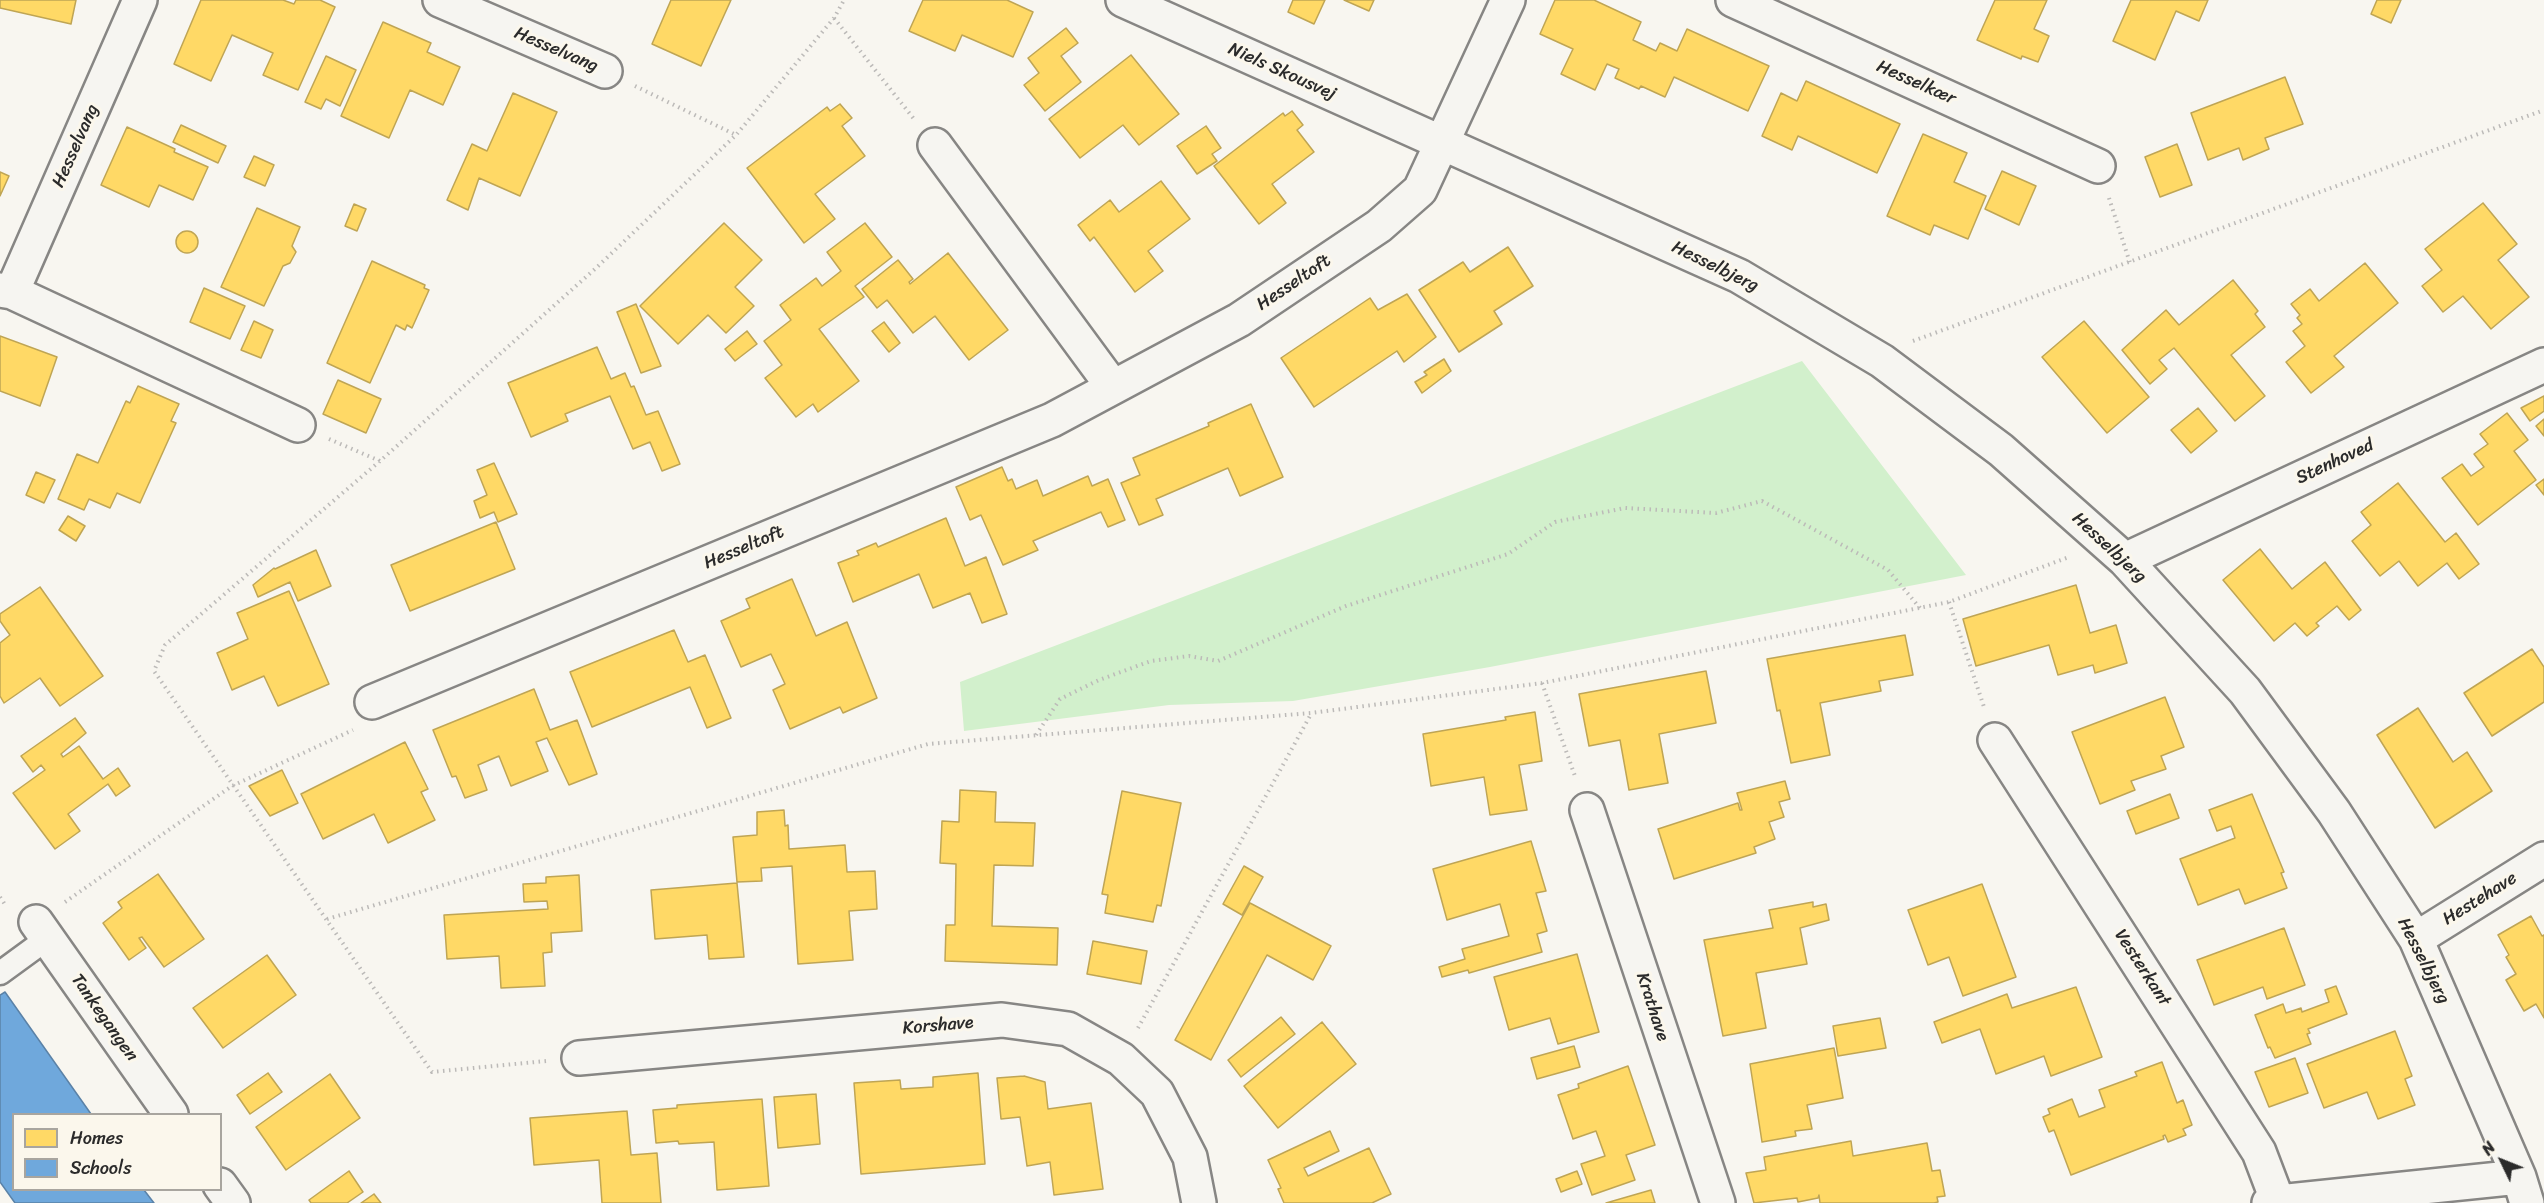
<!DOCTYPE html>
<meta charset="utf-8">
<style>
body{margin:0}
#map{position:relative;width:2544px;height:1203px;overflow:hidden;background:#f8f6f0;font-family:Sriracha,sans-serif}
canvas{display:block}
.legend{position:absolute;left:12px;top:1113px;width:210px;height:78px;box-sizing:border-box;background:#fbf7ec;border:2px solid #a8a59f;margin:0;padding:8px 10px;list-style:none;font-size:18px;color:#2b2b2b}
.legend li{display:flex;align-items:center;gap:12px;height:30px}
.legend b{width:30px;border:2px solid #a8a59f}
.north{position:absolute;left:2472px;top:1131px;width:60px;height:60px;-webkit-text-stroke:4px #fbf7ec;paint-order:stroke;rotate:313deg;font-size:16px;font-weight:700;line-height:24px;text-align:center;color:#2b2b2b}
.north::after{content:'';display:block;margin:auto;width:21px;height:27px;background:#2b2b2b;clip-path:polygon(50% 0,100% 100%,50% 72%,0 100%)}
</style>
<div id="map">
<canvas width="2544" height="1203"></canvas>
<ul class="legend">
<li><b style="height:16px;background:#ffd966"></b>Homes</li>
<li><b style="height:16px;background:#6fa8dc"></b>Schools</li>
</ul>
<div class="north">N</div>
</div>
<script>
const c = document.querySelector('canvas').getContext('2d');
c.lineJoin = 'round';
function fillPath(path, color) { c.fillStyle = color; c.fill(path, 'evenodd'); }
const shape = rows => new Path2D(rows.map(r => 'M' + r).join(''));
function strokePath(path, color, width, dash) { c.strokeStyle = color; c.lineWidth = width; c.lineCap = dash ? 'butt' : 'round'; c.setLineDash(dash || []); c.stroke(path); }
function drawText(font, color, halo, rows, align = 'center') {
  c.font = font + ' Sriracha,sans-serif'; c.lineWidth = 6; c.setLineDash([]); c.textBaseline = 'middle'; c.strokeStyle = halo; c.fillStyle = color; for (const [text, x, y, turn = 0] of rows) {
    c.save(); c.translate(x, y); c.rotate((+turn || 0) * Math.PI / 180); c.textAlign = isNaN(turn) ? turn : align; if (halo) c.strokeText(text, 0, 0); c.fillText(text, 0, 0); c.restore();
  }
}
fillPath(shape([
 [1802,361,1966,575,1490,667,1293,701,1169,705,964,731,960,682]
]), '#d2f0cc');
const homes = shape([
 [0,0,76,0,71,24,0,8,0,0],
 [201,0,283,0,294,4,296,0,320,0,335,7,298,90,263,75,273,53,232,35,211,81,174,64,201,0],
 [671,0,731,0,701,66,652,44,671,0],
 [923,0,1007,0,1033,12,1013,57,962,35,955,51,909,31,923,0],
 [1293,0,1325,0,1314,24,1288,12,1293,0],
 [1344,0,1374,0,1369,11,1344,0],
 [1555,0,1594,0,1641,22,1633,40,1656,51,1660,43,1677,51,1687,29,1769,66,1748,111,1674,77,1665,97,1641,86,1639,89,1615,78,1619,69,1607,64,1595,90,1561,74,1573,49,1540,34,1555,0],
 [1995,0,2047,0,2034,29,2049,36,2038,62,2022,56,2021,59,1977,40,1995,0],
 [2131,0,2208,0,2199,21,2176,11,2155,60,2113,41,2131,0],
 [2377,0,2401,0,2391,23,2371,14,2377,0],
 [383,22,431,43,427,52,460,67,443,105,410,90,389,138,341,116,383,22],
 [1066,28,1078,43,1061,56,1081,82,1045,111,1024,85,1039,73,1028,58,1066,28],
 [1131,55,1179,114,1139,145,1123,125,1080,158,1049,119,1131,55],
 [326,56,356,70,340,106,326,99,321,109,305,102,326,56],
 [2285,77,2303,124,2265,138,2269,149,2243,160,2239,148,2208,160,2191,113,2285,77],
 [1806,81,1900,124,1877,173,1798,136,1792,150,1762,136,1781,93,1797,101,1806,81],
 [513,93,557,112,520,196,479,178,468,210,447,200,472,144,487,151,513,93],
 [840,104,852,118,842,126,865,156,815,194,835,219,804,243,747,168,827,107,830,111,840,104],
 [1292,111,1303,125,1297,130,1314,152,1272,184,1286,203,1259,224,1214,166,1283,113,1285,116,1292,111],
 [181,125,226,146,218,163,173,142,181,125],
 [1206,126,1221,148,1212,154,1217,161,1197,174,1177,146,1206,126],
 [127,127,175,149,174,152,208,167,193,200,159,185,149,207,101,185,127,127],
 [1923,134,1967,153,1954,182,1986,196,1968,239,1934,225,1930,235,1887,216,1923,134],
 [2177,144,2192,185,2160,197,2145,157,2177,144],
 [254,156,274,165,265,186,244,177,254,156],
 [2002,171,2036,186,2019,225,1985,209,2002,171],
 [0,172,9,176,0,196,0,172],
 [1161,181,1190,219,1148,251,1163,271,1135,292,1094,237,1090,241,1078,225,1110,200,1119,212,1161,181],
 [2483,203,2517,244,2498,260,2529,297,2491,329,2463,296,2443,312,2422,286,2442,270,2425,249,2483,203],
 [354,204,366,209,357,231,345,226,354,204],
 [257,208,300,227,292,246,296,252,290,263,283,266,264,306,221,287,257,208],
 [724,223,762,260,735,287,754,306,726,333,708,315,678,344,640,306,724,223],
 [865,223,892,257,855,286,864,297,819,329,859,381,818,412,813,404,796,417,765,378,782,365,764,341,791,320,780,305,816,278,822,286,841,271,827,252,865,223],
 '176 242a11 11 0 1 1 22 0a11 11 0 1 1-22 0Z',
 [1508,247,1533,286,1494,311,1502,324,1459,352,1419,290,1463,262,1470,272,1508,247],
 [948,253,1008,330,969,360,935,316,913,333,887,300,877,308,862,289,898,260,913,279,909,282,910,284,948,253],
 [372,261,425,285,424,288,429,290,412,328,407,325,405,330,396,325,370,383,327,363,372,261],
 [2365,263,2398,303,2334,356,2344,367,2311,393,2286,362,2305,346,2293,331,2302,324,2297,318,2300,315,2291,304,2310,289,2319,301,2365,263],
 [2233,280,2258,311,2255,314,2265,327,2231,355,2265,396,2235,421,2174,348,2159,360,2167,369,2150,384,2122,350,2166,310,2179,325,2233,280],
 [204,288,245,306,230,339,190,322,204,288],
 [1407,294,1436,337,1404,362,1397,351,1314,407,1281,358,1370,298,1378,310,1407,294],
 [636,304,661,366,641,373,617,312,636,304],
 [254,321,273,330,261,358,241,350,254,321],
 [2084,321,2149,397,2107,433,2042,357,2084,321],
 [884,322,900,343,889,352,872,331,884,322],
 [747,331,757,344,735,361,725,349,747,331],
 [0,336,57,357,40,406,0,391,0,336],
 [597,347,611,379,625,373,631,387,634,386,646,415,658,411,680,464,662,471,650,442,633,449,610,396,565,414,568,421,531,437,508,383,597,347],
 [1444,359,1451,371,1422,393,1415,382,1427,375,1424,372,1444,359],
 [338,380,381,399,366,433,323,414,338,380],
 [138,386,179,404,171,421,176,423,140,503,117,493,110,508,89,499,84,510,58,499,77,454,98,463,126,401,130,403,138,386],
 [2544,396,2544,411,2530,421,2521,408,2544,396],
 [1251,404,1283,477,1240,496,1228,468,1156,499,1163,515,1139,525,1121,483,1140,475,1133,458,1209,426,1208,423,1251,404],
 [2198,408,2217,431,2191,453,2171,430,2198,408],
 [2507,413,2528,440,2514,451,2536,480,2478,525,2442,478,2462,464,2471,476,2484,467,2474,454,2488,444,2480,434,2507,413],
 [2544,419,2544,436,2536,426,2544,419],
 [494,463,517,514,498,522,494,512,480,518,474,501,487,495,477,470,494,463],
 [1002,467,1008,481,1012,479,1016,489,1037,480,1043,496,1088,476,1092,486,1108,479,1125,520,1108,527,1101,512,1033,541,1038,550,1003,565,981,515,970,520,956,487,1002,467],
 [36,472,55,480,44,503,26,495,36,472],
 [2544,479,2544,495,2536,485,2544,479],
 [2398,483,2445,542,2456,533,2479,564,2459,579,2447,563,2418,586,2399,561,2380,576,2352,541,2371,525,2361,512,2398,483],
 [68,516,85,526,76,541,59,530,68,516],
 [946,518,965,566,986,557,1007,614,982,623,970,593,933,608,919,574,853,602,838,563,859,555,857,551,876,543,878,547,946,518],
 [496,522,515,569,410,611,391,565,496,522],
 [2260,549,2292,589,2325,562,2361,610,2349,620,2337,606,2316,623,2319,626,2307,636,2295,623,2274,641,2223,580,2260,549],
 [316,550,331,586,298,601,290,582,258,597,253,585,274,568,275,569,316,550],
 [792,579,816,636,847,622,877,698,843,713,840,707,790,729,773,690,785,684,771,654,741,667,721,621,750,608,746,599,792,579],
 [2076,585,2090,633,2116,625,2127,663,2095,673,2093,665,2058,675,2049,645,1976,666,1963,619,2076,585],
 [40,587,103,676,60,706,40,678,4,703,0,696,0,643,10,635,0,621,0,614,40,587],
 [289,591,329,684,278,706,264,676,232,690,217,653,248,639,237,613,289,591],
 [674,630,688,662,705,655,731,718,707,728,690,687,592,727,570,672,674,630],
 [1905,635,1913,675,1879,681,1881,691,1820,703,1830,755,1791,763,1780,710,1777,711,1767,659,1905,635],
 [2532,649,2544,667,2544,702,2492,736,2464,693,2532,649],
 [1706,671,1716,723,1659,734,1668,783,1629,790,1620,740,1589,746,1579,694,1706,671],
 [534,689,550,730,577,720,597,774,569,785,547,738,536,742,548,771,511,786,499,756,478,765,487,790,465,798,456,776,452,777,433,730,534,689],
 [2165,697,2184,747,2161,756,2166,769,2131,781,2135,790,2100,804,2072,732,2165,697],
 [2418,708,2453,762,2467,752,2492,791,2435,828,2377,735,2418,708],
 [1535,712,1542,761,1519,765,1527,810,1490,815,1484,777,1431,786,1423,734,1506,720,1505,717,1535,712],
 [75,718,86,733,61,754,63,757,79,746,103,779,118,768,130,786,116,796,108,784,68,814,80,831,55,849,13,793,45,770,41,765,33,772,21,756,75,718],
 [405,742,428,789,421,792,435,820,388,843,374,814,323,839,301,794,405,742],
 [282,770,298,803,270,816,249,786,282,770],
 [1785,781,1790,799,1779,802,1784,817,1769,822,1775,839,1754,847,1756,853,1674,879,1658,829,1738,803,1740,810,1742,810,1737,793,1785,781],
 [960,790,996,792,995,822,1035,823,1033,866,994,865,992,926,1058,928,1057,965,945,961,946,925,955,925,956,864,940,863,942,821,959,822,960,790],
 [1122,791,1181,803,1161,906,1157,905,1153,922,1105,913,1108,895,1102,894,1122,791],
 [2170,794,2179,818,2136,834,2127,811,2170,794],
 [2252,794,2284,872,2281,873,2287,888,2245,904,2239,889,2198,905,2180,859,2235,838,2231,826,2217,831,2209,810,2252,794],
 [784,810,785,826,788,825,789,849,845,845,847,872,875,871,877,909,849,911,853,960,798,964,792,866,761,868,762,881,737,882,733,837,757,835,757,812,784,810],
 [1531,841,1546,891,1536,893,1547,931,1537,934,1542,952,1469,973,1468,970,1442,977,1439,967,1465,959,1462,949,1509,936,1500,904,1447,920,1433,869,1531,841],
 [1244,866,1263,877,1242,915,1223,904,1244,866],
 [158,874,204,939,164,967,142,937,139,938,146,948,129,960,103,923,122,908,118,902,158,874],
 [579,875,582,931,551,933,552,952,543,953,545,986,501,988,499,956,447,959,444,915,548,909,547,901,524,902,523,884,546,883,546,877,579,875],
 [737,883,744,957,709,959,707,935,655,939,651,890,737,883],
 [1982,884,2016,977,1963,996,1949,957,1928,965,1908,910,1982,884],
 [1813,902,1813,907,1826,904,1829,920,1800,928,1807,964,1756,973,1766,1028,1723,1036,1704,940,1773,928,1769,910,1813,902],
 [1250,903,1331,946,1313,980,1267,955,1211,1060,1175,1040,1250,903],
 [2531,916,2542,936,2544,935,2544,1018,2536,1004,2524,1011,2506,980,2516,974,2506,957,2509,955,2498,935,2531,916],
 [2284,928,2305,985,2267,999,2263,987,2214,1005,2197,960,2284,928],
 [1093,941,1147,951,1141,984,1087,974,1093,941],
 [1577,954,1599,1032,1558,1044,1550,1018,1509,1030,1494,977,1577,954],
 [267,955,296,995,223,1048,193,1008,267,955],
 [2336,986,2347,1014,2308,1029,2310,1033,2307,1034,2311,1044,2275,1058,2270,1047,2268,1048,2255,1015,2283,1004,2286,1013,2301,1008,2302,1012,2329,1002,2325,990,2336,986],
 [2076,987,2102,1057,2051,1076,2044,1056,1996,1074,1980,1029,1942,1043,1934,1022,2007,994,2012,1008,2076,987],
 [1281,1017,1295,1034,1241,1077,1228,1060,1281,1017],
 [1880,1018,1886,1048,1838,1056,1833,1026,1880,1018],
 [1322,1022,1356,1064,1278,1128,1244,1086,1322,1022],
 [2395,1031,2412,1076,2405,1079,2415,1105,2378,1119,2367,1092,2324,1108,2307,1064,2395,1031],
 [1574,1046,1580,1067,1537,1079,1531,1058,1574,1046],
 [1834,1048,1843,1098,1807,1105,1812,1129,1795,1131,1796,1136,1762,1142,1750,1064,1834,1048],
 [2295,1058,2308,1093,2269,1107,2255,1072,2295,1058],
 [2162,1062,2177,1103,2183,1100,2192,1125,2183,1129,2186,1135,2168,1142,2165,1135,2163,1136,2164,1139,2071,1175,2054,1130,2049,1132,2043,1117,2050,1114,2048,1109,2072,1099,2079,1117,2105,1107,2099,1090,2137,1076,2135,1072,2162,1062],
 [1628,1066,1655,1145,1626,1155,1635,1180,1592,1195,1581,1164,1605,1156,1596,1131,1573,1139,1558,1095,1579,1088,1578,1084,1628,1066],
 [268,1073,282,1092,250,1114,237,1095,268,1073],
 [978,1073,985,1164,861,1174,854,1083,900,1080,901,1089,933,1087,933,1077,978,1073],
 [330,1074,360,1118,286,1170,256,1127,330,1074],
 [1024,1076,1045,1082,1048,1109,1091,1103,1103,1189,1054,1195,1050,1162,1027,1166,1020,1117,1001,1119,997,1078,1024,1076],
 [816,1094,820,1144,778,1148,774,1097,816,1094],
 [762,1099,769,1186,717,1190,714,1142,679,1144,678,1141,656,1143,653,1110,677,1108,677,1105,762,1099],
 [627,1111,631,1155,657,1153,661,1203,602,1203,599,1160,534,1165,530,1118,627,1111],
 [1330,1131,1339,1151,1304,1168,1308,1176,1369,1148,1391,1194,1372,1203,1284,1203,1278,1189,1281,1188,1268,1160,1330,1131],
 [1851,1141,1853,1156,1927,1143,1932,1171,1940,1170,1945,1196,1937,1197,1938,1202,1934,1203,1820,1203,1819,1195,1818,1198,1798,1202,1797,1198,1754,1203,1746,1173,1766,1170,1764,1157,1851,1141],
 [349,1171,363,1192,347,1203,311,1203,309,1200,349,1171],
 [1577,1171,1582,1184,1561,1192,1556,1179,1577,1171],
 [1651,1190,1655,1203,1606,1203,1651,1190],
 [374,1194,381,1203,361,1203,374,1194]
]);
fillPath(homes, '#ffd966');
strokePath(homes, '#bfa554', 1.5);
const schools = shape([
 [5,992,91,1114,14,1114,14,1190,144,1190,154,1203,15,1203,0,1182,0,995,5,992]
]);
fillPath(schools, '#6fa8dc');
strokePath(schools, '#5b82a7', 1.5);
const service = shape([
 [0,973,48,938]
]);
const minor = shape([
 [440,0,605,71],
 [1123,0,1739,276,1882,361,2001,450,2125,560,2245,691,2334,812,2416,939,2519,1177,2527,1203],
 [1733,0,2098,166],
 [935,145,1113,387],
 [0,290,12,292,298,425],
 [12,292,140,0],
 [2125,560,2544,365],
 [372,702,1052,420,1239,320,1379,226,1420,190,1508,0],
 [1995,740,2259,1152,2278,1202],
 [1587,810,1718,1203],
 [36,922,171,1114],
 [2416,939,2544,859],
 [579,1058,1002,1020,1068,1029,1121,1059,1157,1093,1190,1157,1199,1203],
 [220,1185,233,1203],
 [2269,1203,2519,1177]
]);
strokePath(service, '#878684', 27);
strokePath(minor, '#878684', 38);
strokePath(shape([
 [834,18,914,119],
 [635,86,736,135],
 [2109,198,2130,263],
 [1913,341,2544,110],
 [329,439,380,461],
 [1949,602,1984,707],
 [1542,683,1576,779],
 [1036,735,1060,699,1099,680,1151,661,1189,656,1218,661,1346,606,1508,554,1555,522,1625,508,1716,513,1762,501,1888,570,1920,608],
 [0,897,6,906],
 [65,902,232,786,353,730],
 [327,919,928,744,1311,713,1542,683,1949,602,2069,557],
 [1138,1028,1311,714],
 [546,1061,432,1072,154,671,165,645,380,461,595,269,736,135,834,18,844,0]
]), '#bcbab8', 4, [1.5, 4.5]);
strokePath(service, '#f6f5f1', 22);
strokePath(minor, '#f6f5f1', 33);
drawText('18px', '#2b2b2b', '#fbf7ec', [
 ["Hesselvang",556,50,23],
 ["Niels Skousvej",1282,72,24],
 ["Hesselkær",1916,83,24],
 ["Hesselvang",76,146,-66],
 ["Hesselbjerg",1715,267,26],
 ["Hesseltoft",1294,283,-34],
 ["Stenhoved",2335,462,-25],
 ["Hesseltoft",744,548,-23],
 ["Hesselbjerg",2109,548,43],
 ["Hestehave",2480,899,-32],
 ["Hesselbjerg",2423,961,63],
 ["Vesterkant",2142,968,57],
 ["Krathave",1652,1007,72],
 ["Tankegangen",104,1018,55],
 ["Korshave",938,1026,-5]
]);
</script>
